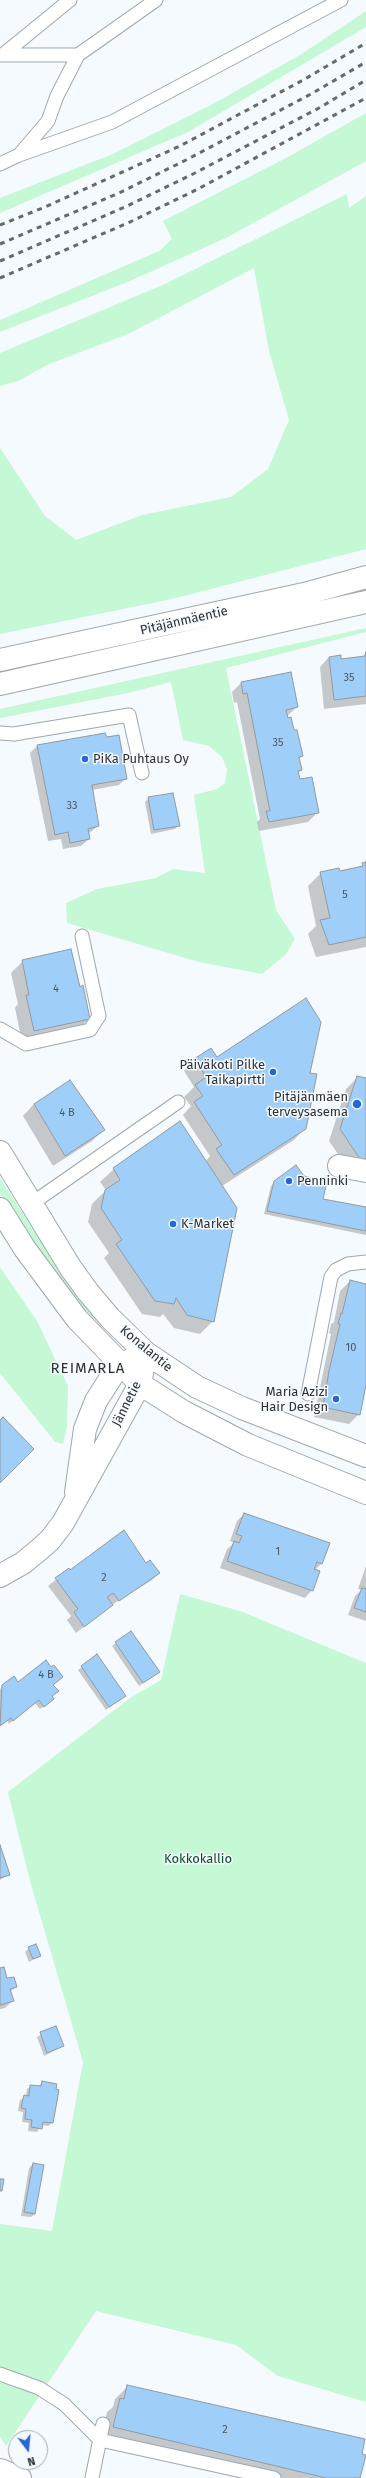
<!DOCTYPE html>
<meta charset="utf-8">
<style>
body{margin:0}
#map{position:relative;width:366px;height:2478px;overflow:hidden;background:#f5fafe;font-family:"Fira Sans",sans-serif}
canvas{display:block}
.north{position:absolute;left:8px;top:2430px;width:40px;height:40px;box-sizing:border-box;background:#f5fafe;border:1px solid #a5aaad;border-radius:50%;rotate:164deg;font-size:11px;font-weight:700;line-height:16px;text-align:center;color:#2e3134}
.north::after{content:'';display:block;margin:auto;width:14px;height:18px;background:#2667d3;clip-path:polygon(50% 0,100% 100%,50% 72%,0 100%)}
</style>
<div id="map">
<canvas width="366" height="2478"></canvas>
<div class="north">N</div>
</div>
<script>
const c = document.querySelector('canvas').getContext('2d');
c.lineJoin = 'round';
function fillPath(path, color) { c.fillStyle = color; c.fill(path, 'evenodd'); }
const shape = rows => new Path2D(rows.map(r => 'M' + r).join(''));
function strokePath(path, color, width, dash) { c.strokeStyle = color; c.lineWidth = width; c.lineCap = dash ? 'butt' : 'round'; c.setLineDash(dash || []); c.stroke(path); }
function drawText(font, color, halo, rows, align = 'center') {
  c.font = font + ' "Fira Sans",sans-serif'; c.lineWidth = 3; c.setLineDash([]); c.textBaseline = 'middle'; c.strokeStyle = halo; c.fillStyle = color; for (const [text, x, y, turn = 0] of rows) {
    c.save(); c.translate(x, y); c.rotate((+turn || 0) * Math.PI / 180); c.textAlign = isNaN(turn) ? turn : align; if (halo) c.strokeText(text, 0, 0); c.fillText(text, 0, 0); c.restore();
  }
}
fillPath(shape([
 [366,11,366,27,188,132,0,213,0,198,113,154,211,105,300,55],
 [366,113,366,161,228,237,130,281,0,332,0,320,159,251,172,239,163,221,286,158],
 [347,194,349,208,366,196,366,549,172,599,0,634,0,448,45,516,76,540,142,515,231,497,268,469,289,420,269,351,254,268,128,334,49,364,18,381,0,386,0,353,165,284],
 [366,628,366,632,226,668,276,910,295,939,286,954,262,974,199,962,67,923,66,903,97,889,156,878,173,869,205,873,194,795,217,789,225,783,227,769,222,757,209,746,183,740,171,682,128,693,0,718,0,709],
 [0,1178,51,1258,96,1316,90,1322,48,1269,0,1194],
 [0,1267,37,1321,68,1386,67,1427,63,1444,55,1442,0,1373],
 [180,1594,240,1611,366,1663,366,2402,278,2376,236,2345,96,2311,6,2446,0,2437,0,2224,52,2231,83,2062,30,1881,8,1792,130,1698,161,1680]
]), '#c5f8d4');
fillPath(shape([
 [366,653,366,704,324,709,320,667,329,657,340,660,361,658],
 [241,683,297,707,286,717,302,756,299,759,301,770,298,773,299,780,318,812,308,822,259,831,257,822,260,819,237,702,234,703,232,692],
 [105,734,126,778,119,785,92,790,98,826,88,834,89,839,81,846,63,849,61,839,48,841,30,753,37,746],
 [149,798,178,826,175,829,151,834,145,802],
 [366,863,366,947,316,957,308,934,316,926,308,886,321,873,358,869],
 [23,961,79,988,89,1019,78,1030,22,1042,15,1008,18,1004,11,973],
 [195,1059,217,1059,305,1128,294,1140,222,1186,213,1321,200,1334,174,1328,163,1314,160,1317,142,1314,104,1258,109,1253,88,1222,92,1204,106,1190,100,1182,114,1169,206,1161,210,1156,183,1115,191,1106,184,1097,194,1087,184,1071],
 [358,1077,366,1079,366,1176,351,1173,329,1141,346,1089],
 [70,1081,103,1130,92,1141,53,1166,23,1116,34,1104],
 [275,1182,322,1200,366,1208,366,1235,264,1214,271,1186],
 [350,1281,366,1285,366,1380,359,1414,349,1424,314,1417,331,1334,329,1333,331,1324,334,1322,340,1291],
 [244,1514,321,1564,315,1570,312,1590,305,1598,220,1568,227,1549,234,1543,230,1541,237,1521],
 [145,1564,159,1573,152,1580,110,1606,76,1633,67,1620,71,1616,48,1586,68,1570,69,1571],
 [366,1566,366,1621,348,1615,355,1596,361,1590,358,1589],
 [131,1632,155,1675,139,1686,112,1646],
 [97,1656,121,1699,106,1710,78,1670],
 [14,1677,18,1683,52,1685,58,1691,51,1697,49,1703,40,1709,35,1703,9,1724,7,1720,0,1725,0,1689],
 [0,1848,9,1874,0,1880],
 [29,1948,40,1956,29,1962,25,1952],
 [0,1969,7,1980,16,1987,10,1992,13,2000,5,2008,0,2009],
 [56,2027,63,2046,44,2056,37,2037],
 [42,2083,57,2090,52,2123,48,2126,41,2125,37,2132,28,2131,29,2123,22,2122,23,2112,18,2111,20,2100,26,2096,27,2089,31,2086,38,2086],
 [33,2164,35,2214,31,2217,21,2216,29,2168],
 [128,2386,360,2455,359,2478,265,2478,101,2440,107,2412,113,2407,115,2399]
]), '#0003');
const building = shape([
 [366,652,366,696,334,700,329,657,341,655,341,659,365,656,366,652],
 [291,672,298,707,286,710,288,718,291,717,294,730,297,730,303,756,299,757,302,770,298,771,300,779,312,777,319,813,269,822,266,811,270,811,247,693,243,694,241,682,291,672],
 [105,733,107,737,119,735,127,779,92,785,99,826,88,829,90,839,70,843,68,832,55,835,37,745,105,733],
 [173,793,180,826,154,830,148,797,173,793],
 [366,862,366,937,329,945,320,920,330,918,320,872,339,868,340,871,363,866,362,863,366,862],
 [71,949,80,987,83,985,90,1019,34,1031,26,995,29,995,22,960,71,949],
 [306,998,321,1022,310,1073,317,1074,306,1129,234,1175,216,1149,222,1145,194,1102,203,1096,195,1085,206,1077,194,1059,211,1048,217,1057,306,998],
 [357,1076,366,1078,366,1163,362,1162,340,1129,357,1076],
 [70,1080,105,1130,65,1156,34,1104,70,1080],
 [180,1121,237,1208,214,1322,187,1315,176,1298,174,1304,155,1301,116,1244,122,1240,101,1208,105,1190,120,1180,113,1168,180,1121],
 [296,1165,304,1176,327,1182,323,1199,366,1207,366,1231,267,1211,274,1181,296,1165],
 [350,1280,366,1284,366,1385,360,1415,323,1407,329,1371,340,1324,338,1324,341,1313,342,1314,350,1280],
 [3,1417,34,1449,0,1483,0,1420,3,1417],
 [244,1513,330,1543,322,1564,317,1562,315,1567,314,1569,320,1571,313,1591,227,1561,234,1541,239,1543,242,1536,236,1534,244,1513],
 [124,1530,146,1563,150,1560,160,1573,119,1601,113,1593,107,1597,113,1605,84,1627,74,1612,78,1609,55,1578,69,1568,70,1570,124,1530],
 [362,1588,366,1589,366,1612,354,1608,362,1588],
 [131,1631,160,1672,143,1683,115,1642,131,1631],
 [97,1654,126,1696,109,1707,81,1666,97,1654],
 [46,1660,51,1667,54,1665,63,1677,53,1685,59,1691,52,1696,54,1699,44,1707,39,1700,13,1721,11,1718,0,1726,2,1685,14,1676,18,1682,46,1660],
 [0,1845,10,1875,0,1878,0,1845],
 [36,1944,41,1956,33,1959,28,1947,36,1944],
 [4,1967,7,1978,14,1977,17,1987,10,1989,14,2001,0,2005,0,1968,4,1967],
 [56,2026,64,2046,47,2053,40,2032,56,2026],
 [42,2081,57,2084,56,2089,59,2090,53,2123,43,2122,42,2129,31,2127,32,2120,25,2119,26,2109,21,2108,24,2095,29,2096,30,2085,41,2086,42,2081],
 [33,2163,44,2165,35,2214,24,2212,33,2163],
 [0,2179,4,2179,2,2191,0,2191,0,2179],
 [127,2385,365,2439,362,2454,366,2455,360,2478,326,2478,113,2427,120,2398,124,2399,127,2385]
]);
fillPath(building, '#9fcff9');
strokePath(building, '#92999f', 1);
const lane = shape([
 [5,53,70,0],
 [0,55,78,55,156,0],
 [19,155,112,122,341,0],
 [0,164,19,155,48,121,57,96,78,55],
 [0,733,14,734,129,715,142,773],
 [0,1029,26,1044,90,1030,99,1016,82,936],
 [31,1204,178,1102],
 [308,1394,331,1277,336,1270,348,1264,366,1262],
 [0,2374,39,2388,64,2404,100,2440,274,2478],
 [92,2478,103,2424]
]);
const street = shape([
 [339,1166,366,1171],
 [76,1492,85,1429,96,1401,119,1365,138,1357],
 [0,1576,23,1563,40,1549,50,1540,63,1523,140,1384,146,1353],
 [0,2470,20,2478]
]);
const secondary = shape([
 [0,660,304,594,366,577],
 [0,684,366,602],
 [0,1152,70,1267,88,1292,110,1318,146,1353,197,1387,242,1408,366,1456],
 [0,1209,25,1249,77,1319,140,1384,184,1412,248,1445,366,1493]
]);
strokePath(lane, '#a0a7ae', 15);
strokePath(street, '#a0a7ae', 24);
strokePath(secondary, '#a0a7ae', 24);
strokePath(lane, '#fff', 13);
strokePath(street, '#fff', 22);
strokePath(secondary, '#fff', 22);
strokePath(shape([
 [0,225,45,207,180,146,305,79,366,43],
 [0,244,119,193,186,160,311,94,366,62],
 [0,261,125,207,193,174,319,108,366,80],
 [0,278,130,222,198,189,366,98]
]), '#66696d', 3, [5, 5]);
for (const [x, y, r, color] of [
 [85,759,4,"#2667d3"],
 [273,1072,4,"#2667d3"],
 [357,1104,5,"#2667d3"],
 [289,1181,4,"#2667d3"],
 [173,1224,4,"#2667d3"],
 [336,1399,4,"#2667d3"]
]) { const dot = new Path2D(); dot.arc(x, y, r, 0, 2 * Math.PI); c.fillStyle = color; c.fill(dot); strokePath(dot, '#f5fafe', 1.5); }
drawText('11px', '#4a5865', null, [
 ["35",349,678],
 ["35",278,743],
 ["33",72,806],
 ["5",345,895],
 ["4",56,989],
 ["4 B",67,1113],
 ["10",351,1348],
 ["1",278,1552],
 ["2",104,1578],
 ["4 B",46,1675],
 ["2",225,2430]
]);
drawText('13px', '#2e3134', '#f5fafe', [
 ["Pitäjänmäentie",184,621,-13],
 ["Konalantie",146,1349,40],
 ["Jännetie",127,1404,-63]
]);
drawText('13px', '#2e3134', '#f5fafe', [
 ["PiKa Puhtaus Oy",93,759],
 ["Päiväkoti Pilke",265,1065,"right"],
 ["Taikapirtti",265,1080,"right"],
 ["Pitäjänmäen",348,1097,"right"],
 ["terveysasema",348,1112,"right"],
 ["Penninki",297,1181],
 ["K-Market",181,1224],
 ["Maria Azizi",328,1392,"right"],
 ["Hair Design",328,1407,"right"]
], 'left');
drawText('13px', '#104e2b', '#f5fafe', [
 ["Kokkokallio",198,1859]
]);
c.letterSpacing = '1px';
drawText('15px', '#2e3134', '#f5fafe', [
 ["REIMARLA",88,1369]
]);
c.letterSpacing = '0px';
</script>
